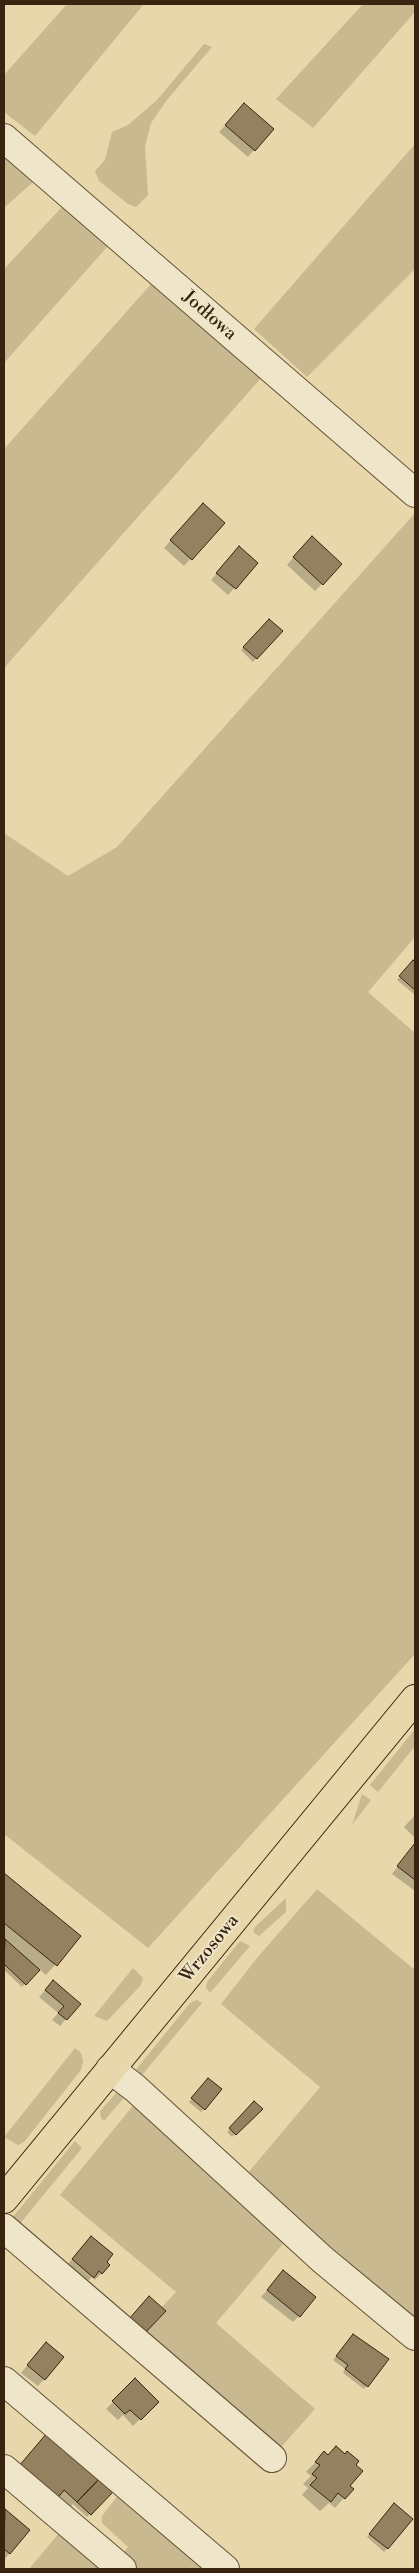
<!DOCTYPE html>
<meta charset="utf-8">
<style>
body{margin:0}
#map{position:relative;width:419px;height:2573px;overflow:hidden;background:#e7d7ab;font-family:"Libre Bodoni",serif}
canvas{display:block}
.frame{position:absolute;inset:0;border:5px solid #39240f;pointer-events:none}
</style>
<div id="map">
<canvas width="419" height="2573"></canvas>
<div class="frame"></div>
</div>
<script>
const c = document.querySelector('canvas').getContext('2d');
c.lineJoin = 'round';
function fillPath(path, color) { c.fillStyle = color; c.fill(path, 'evenodd'); }
const shape = rows => new Path2D(rows.map(r => 'M' + r).join(''));
function strokePath(path, color, width, dash) { c.strokeStyle = color; c.lineWidth = width; c.lineCap = dash ? 'butt' : 'round'; c.setLineDash(dash || []); c.stroke(path); }
function drawText(font, color, halo, rows, align = 'center') {
  c.font = font + ' "Libre Bodoni",serif'; c.lineWidth = 4; c.setLineDash([]); c.textBaseline = 'middle'; c.strokeStyle = halo; c.fillStyle = color; for (const [text, x, y, turn = 0] of rows) {
    c.save(); c.translate(x, y); c.rotate((+turn || 0) * Math.PI / 180); c.textAlign = isNaN(turn) ? turn : align; if (halo) c.strokeText(text, 0, 0); c.fillText(text, 0, 0); c.restore();
  }
}
fillPath(shape([
 [67,4,144,4,35,136,4,112,4,75],
 [363,4,415,4,415,12,313,128,276,99],
 [204,44,212,47,167,100,151,123,145,146,148,195,136,207,128,204,99,181,95,171,105,160,112,132,128,125,157,100],
 [415,144,415,269,307,377,254,329],
 [4,157,33,182,4,208],
 [62,207,108,246,4,363,4,269],
 [152,283,262,377,4,668,4,449],
 [415,513,415,937,368,992,415,1033,415,1654,148,1948,4,1834,4,833,68,876,117,847],
 [415,1729,415,1746,378,1792,370,1785],
 [362,1794,371,1800,352,1825],
 [317,1889,415,1970,415,2326,242,2180,320,2087,221,2004,257,1958],
 [286,1898,286,1912,259,1936,253,1932,255,1927],
 [240,1941,250,1946,210,1993,206,1987,207,1982],
 [133,1968,143,1978,141,1985,107,2021,94,2016],
 [197,2000,202,2003,137,2081,134,2072,190,2003],
 [75,2048,81,2053,83,2061,81,2070,24,2142,18,2145,4,2137],
 [118,2091,128,2093,104,2121,101,2118,100,2111],
 [136,2102,288,2238,216,2323,315,2409,275,2454,145,2333,165,2311,162,2307,176,2292,60,2195],
 [75,2141,82,2148,14,2231,12,2218],
 [119,2494,215,2569,129,2569,118,2560,128,2547,102,2523,102,2516],
 [64,2527,116,2569,29,2569]
]), '#c9b990');
fillPath(shape([
 [238,112,254,150,248,157,219,132],
 [197,512,223,523,184,566,164,548],
 [305,544,341,564,315,591,287,565],
 [232,555,257,563,228,595,211,580],
 [269,621,281,632,253,662,241,650],
 [413,962,415,964,415,995,397,980],
 [415,1815,415,1838,404,1827],
 [415,1844,415,1891,392,1874],
 [4,1874,80,1937,46,1975,39,1969,22,1987,4,1970],
 [46,1989,79,2004,60,2026,52,2020,58,2013,39,1997],
 [205,2082,204,2109,201,2112,189,2102],
 [254,2103,261,2109,232,2137,227,2132],
 [85,2244,105,2262,102,2273,95,2280,92,2277,86,2283,66,2266],
 [277,2279,299,2316,293,2322,261,2297],
 [350,2339,365,2345,366,2343,388,2360,364,2389,343,2373,345,2369,333,2360],
 [40,2350,63,2358,38,2386,21,2373],
 [135,2380,157,2402,133,2426,123,2415,118,2420,106,2409],
 [324,2453,328,2456,344,2455,349,2486,352,2489,335,2508,329,2503,320,2511,302,2495,308,2488,303,2484,311,2476,306,2472],
 [10,2476,111,2492,87,2517,73,2504,67,2511],
 [391,2508,411,2520,384,2552,367,2537],
 [5,2511,28,2531,4,2560,4,2513]
]), '#0003');
const building = shape([
 [244,103,274,129,255,151,225,125,244,103],
 [203,503,225,523,192,560,170,540,203,503],
 [312,536,342,564,323,585,293,557,312,536],
 [239,546,258,563,236,589,216,573,239,546],
 [269,619,283,631,257,659,243,647,269,619],
 [413,960,415,962,415,990,399,976,413,960],
 [415,1843,415,1880,397,1866,415,1843],
 [4,1873,81,1936,57,1966,4,1923,4,1873],
 [5,1939,40,1970,26,1985,4,1964,5,1939],
 [53,1980,81,2004,67,2020,58,2013,64,2006,45,1990,53,1980],
 [208,2078,222,2089,205,2110,191,2098,208,2078],
 [254,2101,263,2109,236,2135,229,2128,254,2101],
 [91,2236,113,2254,107,2262,110,2265,102,2274,99,2271,94,2278,72,2259,91,2236],
 [283,2270,316,2297,300,2317,267,2290,283,2270],
 [149,2296,166,2311,145,2333,129,2319,149,2296],
 [353,2334,389,2359,368,2387,345,2369,348,2365,336,2356,353,2334],
 [46,2342,64,2357,45,2380,27,2365,46,2342],
 [135,2378,159,2402,141,2420,130,2410,125,2414,112,2401,135,2378],
 [47,2433,99,2479,77,2502,64,2490,57,2499,19,2466,47,2433],
 [336,2446,345,2454,347,2451,359,2461,356,2465,363,2471,350,2486,354,2489,345,2499,338,2493,331,2502,310,2485,317,2478,312,2474,320,2465,315,2462,324,2451,328,2455,336,2446],
 [99,2479,113,2492,91,2515,77,2502,99,2479],
 [394,2503,413,2519,388,2549,369,2534,394,2503],
 [5,2509,30,2530,10,2554,4,2549,5,2509]
]);
fillPath(building, '#938160');
strokePath(building, '#39240f', 1);
const minor = shape([
 [4,138,415,493],
 [110,2069,135,2088,323,2260,415,2336],
 [4,2228,272,2458],
 [4,2381,225,2569],
 [4,2469,122,2569]
]);
const major = shape([
 [4,2199,415,1699]
]);
strokePath(minor, '#645136', 30);
strokePath(major, '#39240f', 30);
strokePath(minor, '#efe5c8', 28);
strokePath(major, '#e7d7ab', 28);
drawText('18px', '#39240f', '#efe5c8', [
 ["Jodłowa",209,316,41],
 ["Wrzosowa",210,1949,-51]
]);
</script>
